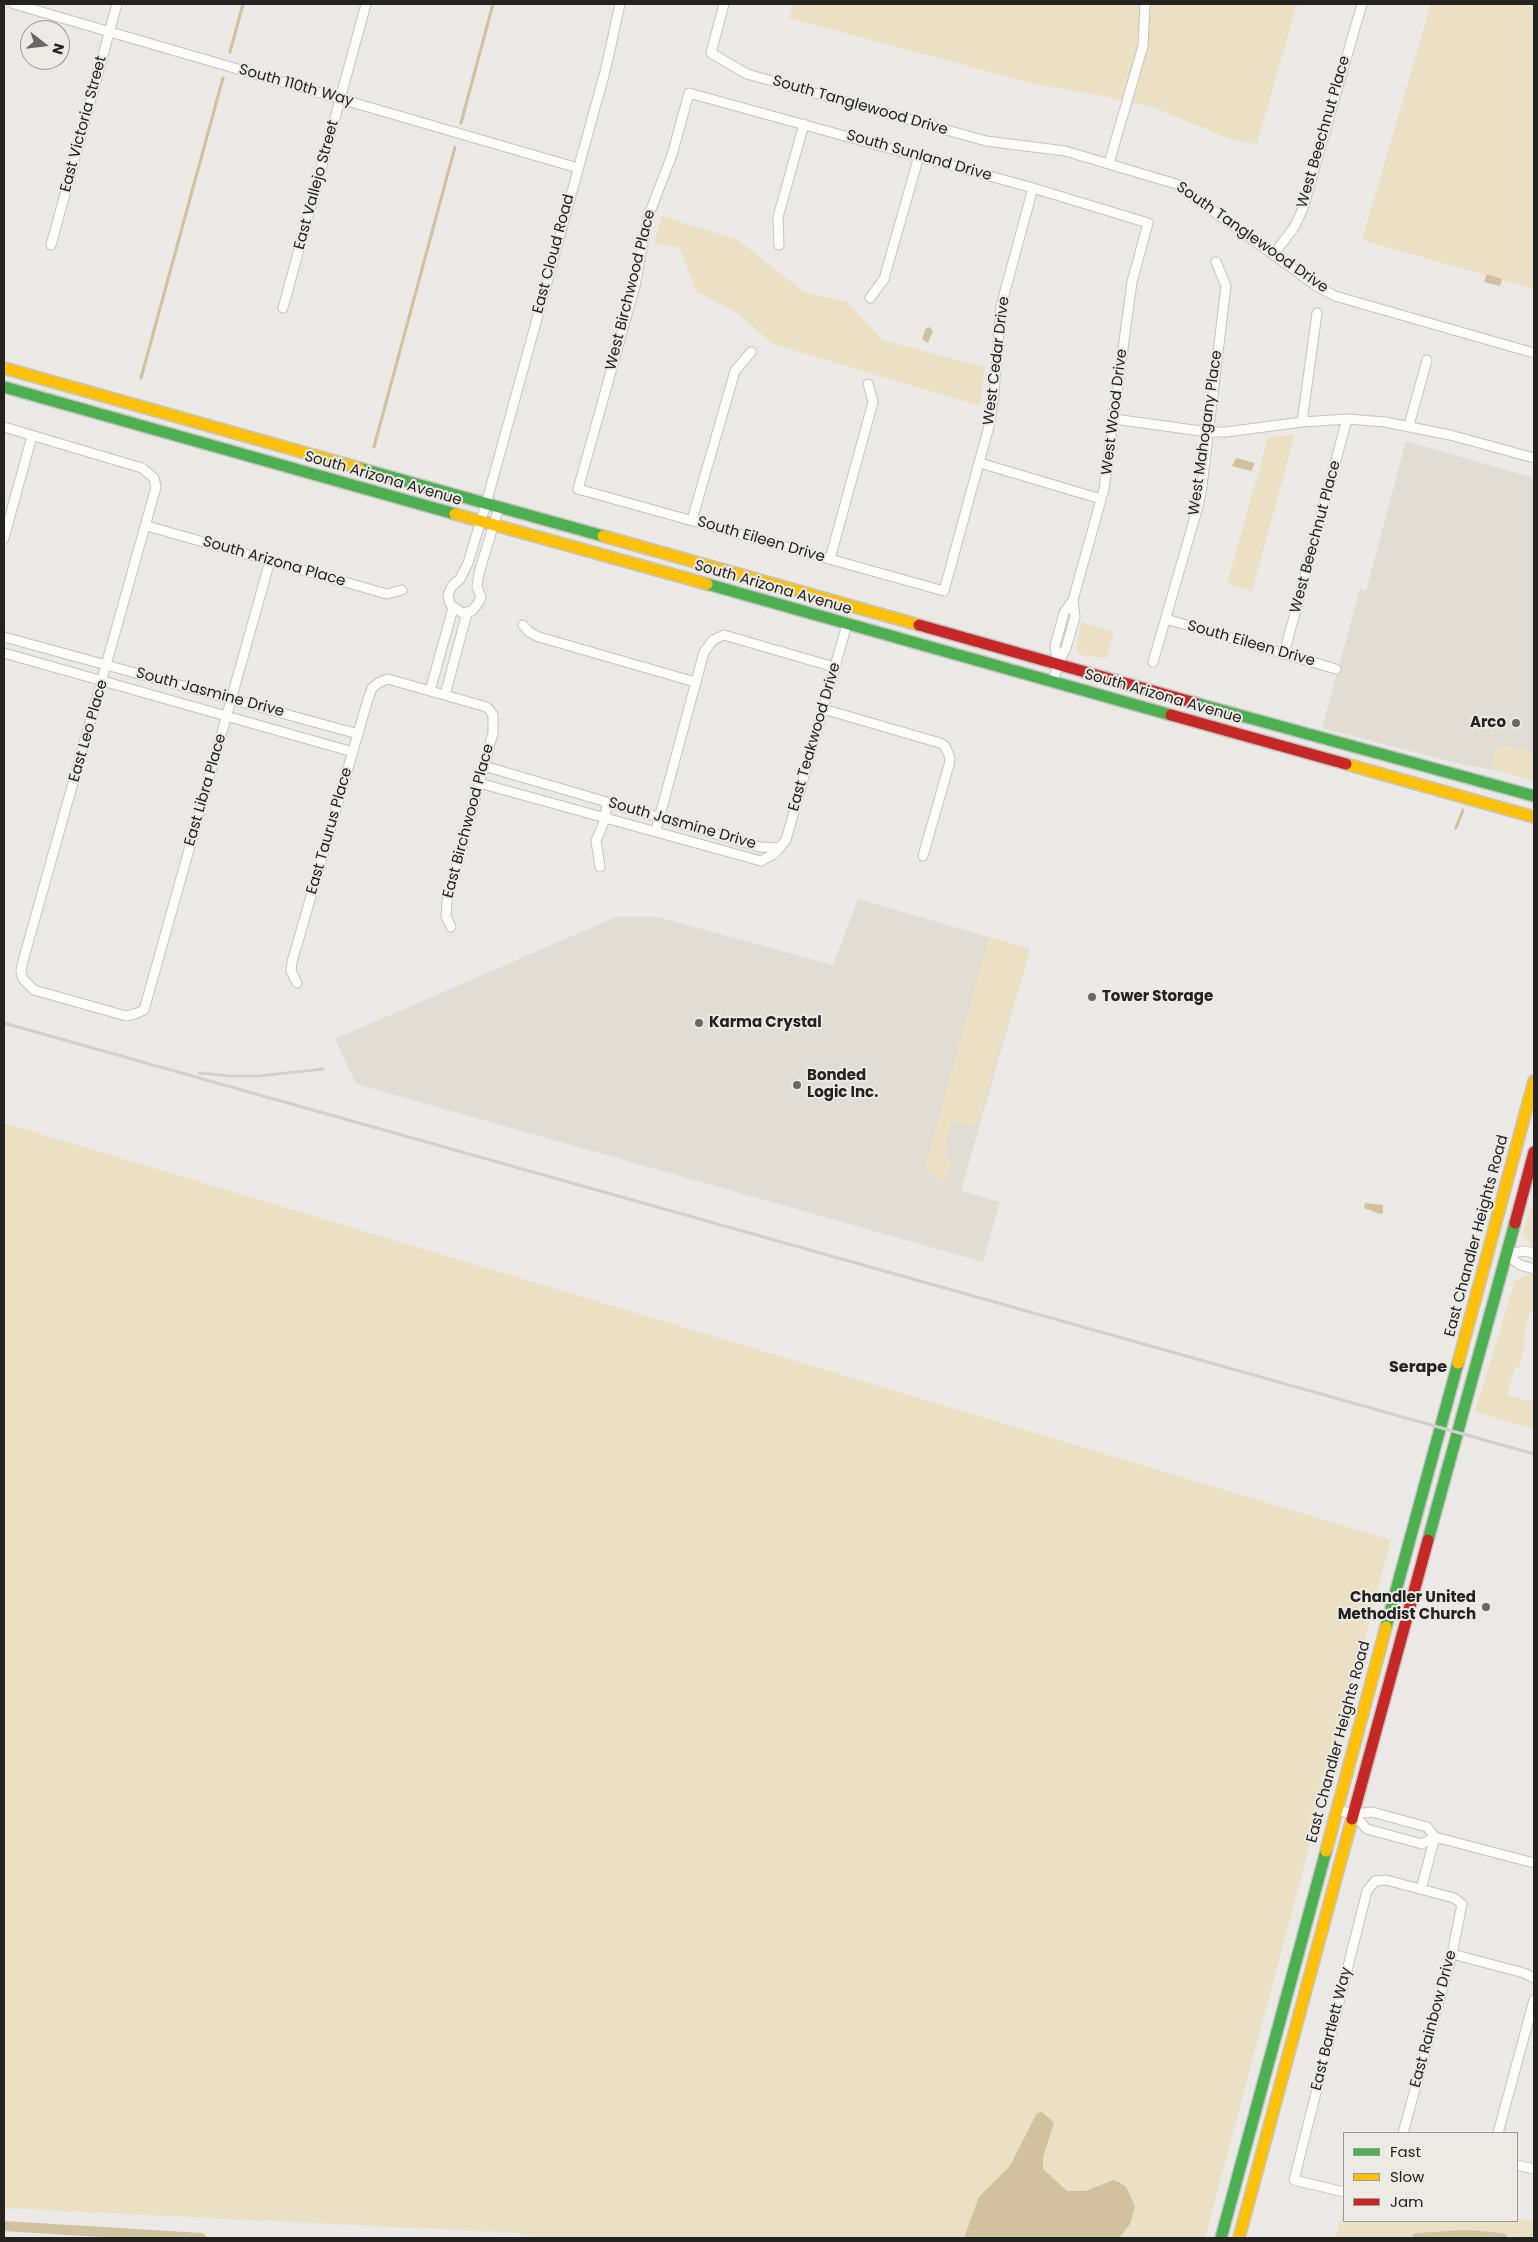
<!DOCTYPE html>
<style>
body{margin:0}
#map{position:relative;width:1538px;height:2242px;overflow:hidden;background:#eae9e6;font-family:Poppins,sans-serif}
canvas{display:block}
.frame{position:absolute;inset:0;border:5px solid #232220;pointer-events:none}
.legend{position:absolute;left:1343px;top:2132px;width:175px;height:90px;box-sizing:border-box;background:#eceae4;border:1px solid #9c9a96;margin:0;padding:6px 9px;list-style:none;font-size:15px;color:#232220}
.legend li{display:flex;align-items:center;gap:10px;height:25px}
.legend b{width:25px;border:1px solid #9c9a96}
.north{position:absolute;left:20px;top:20px;width:50px;height:50px;box-sizing:border-box;background:#eceae4;border:1px solid #9c9a96;border-radius:50%;rotate:106deg;font-size:14px;font-weight:700;line-height:20px;text-align:center;color:#232220}
.north::after{content:'';display:block;margin:auto;width:18px;height:22px;background:#696865;clip-path:polygon(50% 0,100% 100%,50% 72%,0 100%)}
</style>
<div id="map">
<canvas width="1538" height="2242"></canvas>
<div class="frame"></div>
<ul class="legend">
<li><b style="height:6px;background:#4caf50"></b>Fast</li>
<li><b style="height:6px;background:#ffc107"></b>Slow</li>
<li><b style="height:6px;background:#c62828"></b>Jam</li>
</ul>
<div class="north">N</div>
</div>
<script>
const c = document.querySelector('canvas').getContext('2d');
c.lineJoin = 'round';
function fillPath(path, color) { c.fillStyle = color; c.fill(path, 'evenodd'); }
const shape = rows => new Path2D(rows.map(r => 'M' + r).join(''));
function strokePath(path, color, width, dash) { c.strokeStyle = color; c.lineWidth = width; c.lineCap = dash ? 'butt' : 'round'; c.setLineDash(dash || []); c.stroke(path); }
function drawText(font, color, halo, rows, align = 'center') {
  c.font = font + ' Poppins,sans-serif'; c.lineWidth = 4; c.setLineDash([]); c.textBaseline = 'middle'; c.strokeStyle = halo; c.fillStyle = color; for (const [text, x, y, turn = 0] of rows) {
    c.save(); c.translate(x, y); c.rotate((+turn || 0) * Math.PI / 180); c.textAlign = isNaN(turn) ? turn : align; if (halo) c.strokeText(text, 0, 0); c.fillText(text, 0, 0); c.restore();
  }
}
fillPath(shape([
 [1406,441,1534,478,1534,781,1500,771,1464,765,1322,728,1360,589,1366,591],
 [858,899,1030,949,961,1191,1000,1202,983,1262,356,1084,335,1039,616,917,658,917,833,965]
]), '#e1ddd5');
fillPath(shape([
 [793,4,1297,4,1257,144,1233,140,1155,108,1103,96,1035,84,789,18],
 [1431,4,1534,4,1534,289,1362,240],
 [662,216,738,240,804,292,847,302,882,340,985,367,980,406,773,344,736,312,697,292,679,247,654,244],
 [1295,434,1252,591,1227,584,1268,437],
 [1081,622,1114,632,1107,658,1080,655,1076,649],
 [1505,746,1534,753,1534,781,1500,771,1491,765,1496,749],
 [989,937,1030,949,977,1127,952,1121,945,1143,949,1145,946,1154,952,1162,944,1184,925,1167],
 [4,1123,1391,1540,1205,2238,534,2238,519,2233,4,2208],
 [1534,1197,1534,1249,1523,1233],
 [1530,1274,1534,1275,1534,1312,1530,1311,1523,1339,1526,1340,1519,1368,1515,1367,1507,1395,1534,1402,1534,1429,1475,1412,1515,1281],
 [1344,2207,1344,2221,1517,2221,1517,2218,1534,2222,1534,2238,1452,2233,1404,2238,1336,2238]
]), '#ebdfc4');
fillPath(shape([
 [1487,274,1502,279,1500,286,1484,282],
 [929,327,933,331,928,343,922,339,926,328],
 [1236,458,1255,463,1251,471,1232,466],
 [1365,1203,1383,1205,1383,1213,1380,1214,1364,1208],
 [1042,2112,1054,2123,1043,2157,1043,2169,1067,2191,1086,2191,1113,2180,1119,2182,1126,2187,1135,2206,1130,2224,1119,2238,964,2238,979,2197,1010,2166,1037,2113]
]), '#d1c19e');
strokePath(shape([
 [230,52,243,4],
 [461,123,493,4],
 [141,378,223,78],
 [374,447,455,147],
 [1456,828,1463,810]
]), '#d1c19e', 3);
strokePath(shape([
 [4,2226,201,2238],
 [1417,2238,1466,2235,1502,2238]
]), '#d1c19e', 10);
const street = shape([
 [14,4,578,168],
 [724,4,711,53,747,74,986,141,1065,151,1176,184,1318,287,1335,296,1534,353],
 [1109,163,1143,46,1145,4],
 [1033,188,1001,306,994,393,989,426,944,591,578,489,635,286,648,217,672,155,689,93,1033,188,1148,223,1132,282,1104,489,1073,600,1064,613,1055,646,1058,664],
 [51,245,117,4],
 [779,245,778,217,804,124],
 [1274,254,1295,226,1303,208,1362,4],
 [870,298,884,279,919,156],
 [283,308,366,4],
 [1114,419,1208,432,1226,432,1302,422,1347,419,1385,422,1450,435,1534,458],
 [1302,422,1317,313],
 [1409,425,1427,360],
 [4,427,142,468,154,478,156,487,23,961,21,971,23,979,34,990,126,1016,135,1014,144,1010,270,561],
 [980,463,1101,499],
 [499,507,479,573,477,587,481,597,479,602,472,611,462,613,450,604,448,595,452,586,460,579,468,563,486,504,606,68,620,4],
 [692,520,735,371,751,352],
 [147,526,387,594,402,590],
 [4,538,32,436],
 [830,559,873,402,868,384],
 [1166,619,1336,669],
 [523,625,529,632,539,637,695,682],
 [4,637,358,734],
 [4,653,353,752],
 [1284,654,1347,419],
 [1153,662,1199,503,1202,486,1226,286,1216,262],
 [1053,682,1058,664,1066,648,1075,617,1073,600],
 [430,691,453,608],
 [445,695,467,613],
 [823,709,940,743,945,746,950,758,949,765,923,856],
 [484,766,760,847,780,848],
 [479,783,761,861,774,854,786,840,847,624],
 [656,830,704,652,713,640,724,635,834,667],
 [600,867,596,841,605,819,607,803],
 [297,983,291,971,292,962,368,699,372,688,380,682,388,679,483,706,488,708,493,715,493,733,447,901,446,916,451,927],
 [1506,1254,1520,1265,1534,1269],
 [1506,1254,1525,1251,1534,1253],
 [1336,1810,1353,1814,1372,1812,1427,1827,1435,1837,1534,1863],
 [1353,1814,1367,1829,1422,1844,1435,1837],
 [1421,1889,1435,1837],
 [1452,1954,1524,1973,1534,1978],
 [1498,2133,1534,2000],
 [1517,2165,1534,2169],
 [1344,2192,1294,2180,1367,1891,1375,1881,1386,1880,1454,1898,1462,1904,1452,1954,1403,2133]
]);
const fast = shape([
 [4,387,455,514],
 [359,468,603,536],
 [707,584,1171,715],
 [1195,703,1534,796],
 [1428,1540,1515,1223],
 [1386,1627,1458,1363],
 [1221,2238,1326,1851]
]);
const slow = shape([
 [4,368,359,468],
 [455,514,707,584],
 [603,536,919,625],
 [1346,764,1534,817],
 [1458,1363,1534,1081],
 [1326,1851,1386,1627],
 [1239,2238,1352,1819]
]);
const jam = shape([
 [919,625,1195,703],
 [1171,715,1346,764],
 [1515,1223,1534,1152],
 [1352,1819,1428,1540]
]);
strokePath(street, '#c5c4c2', 11);
strokePath(fast, '#c5c4c2', 14);
strokePath(slow, '#c5c4c2', 14);
strokePath(jam, '#c5c4c2', 14);
strokePath(street, '#fcfcfb', 9);
strokePath(fast, '#4caf50', 11);
strokePath(slow, '#ffc107', 11);
strokePath(jam, '#c62828', 11);
strokePath(shape([
 [4,1023,1534,1454],
 [199,1073,230,1076,259,1076,323,1069]
]), '#d0d0d0', 3);
for (const [x, y, r, color] of [
 [1516,723,5,"#696865"],
 [1092,997,5,"#696865"],
 [699,1023,5,"#696865"],
 [797,1085,5,"#696865"],
 [1486,1607,5,"#696865"]
]) { const dot = new Path2D(); dot.arc(x, y, r, 0, 2 * Math.PI); c.fillStyle = color; c.fill(dot); strokePath(dot, '#eceae4', 2); }
drawText('15px', '#232220', '#eceae4', [
 ["South 110th Way",296,86,16],
 ["South Tanglewood Drive",860,106,16],
 ["East Victoria Street",84,124,-75],
 ["West Beechnut Place",1324,132,-74],
 ["South Sunland Drive",919,156,16],
 ["East Vallejo Street",317,185,-75],
 ["South Tanglewood Drive",1252,238,35],
 ["East Cloud Road",554,254,-75],
 ["West Birchwood Place",631,290,-76],
 ["West Cedar Drive",997,361,-83],
 ["West Wood Drive",1115,412,-83],
 ["West Mahogany Place",1206,433,-82],
 ["South Arizona Avenue",383,479,16],
 ["West Beechnut Place",1316,537,-75],
 ["South Eileen Drive",761,540,16],
 ["South Arizona Place",274,562,16],
 ["South Arizona Avenue",773,588,16],
 ["South Eileen Drive",1251,644,16],
 ["South Jasmine Drive",210,693,15],
 ["South Arizona Avenue",1163,697,16],
 ["East Leo Place",89,731,-74],
 ["East Teakwood Drive",815,737,-74],
 ["East Libra Place",206,790,-74],
 ["East Birchwood Place",469,821,-75],
 ["South Jasmine Drive",682,824,16],
 ["East Taurus Place",330,831,-74],
 ["East Chandler Heights Road",1477,1236,-75],
 ["East Chandler Heights Road",1339,1742,-75],
 ["East Rainbow Drive",1434,2019,-75],
 ["East Bartlett Way",1332,2029,-76]
]);
drawText('bold 15px', '#232220', '#eceae4', [
 ["Arco",1506,723,"right"],
 ["Tower Storage",1102,997],
 ["Karma Crystal",709,1023],
 ["Bonded",807,1076],
 ["Logic Inc.",807,1093],
 ["Chandler United",1476,1598,"right"],
 ["Methodist Church",1476,1615,"right"]
], 'left');
drawText('bold 16px', '#232220', '#eceae4', [
 ["Serape",1418,1368]
]);
</script>
